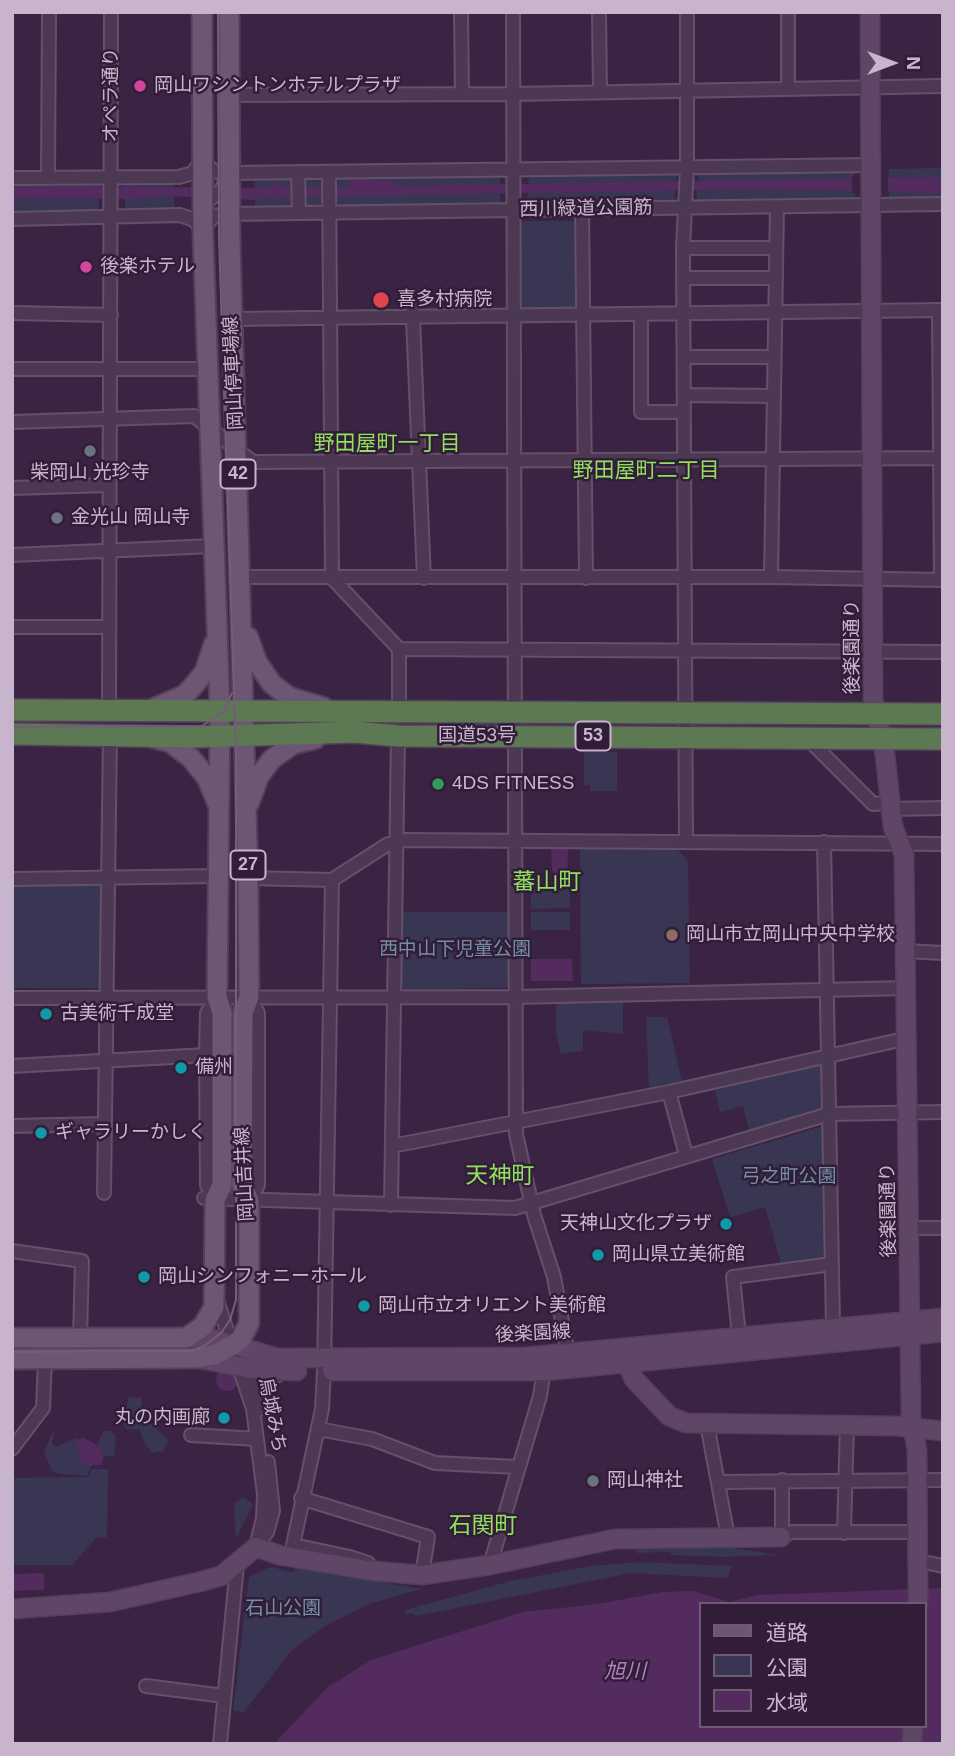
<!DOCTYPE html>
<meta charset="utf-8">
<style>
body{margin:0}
#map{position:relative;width:955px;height:1756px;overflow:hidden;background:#3b2443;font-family:Helvetica,"Noto Sans JP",sans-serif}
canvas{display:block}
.frame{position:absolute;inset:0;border:14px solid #c8b5cd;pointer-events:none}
.legend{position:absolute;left:699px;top:1602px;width:228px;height:126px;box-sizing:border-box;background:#321d38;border:2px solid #6e5a74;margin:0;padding:9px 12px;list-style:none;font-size:21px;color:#c8b5cd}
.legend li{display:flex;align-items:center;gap:14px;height:35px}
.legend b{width:35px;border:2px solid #6e5a74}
.north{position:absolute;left:857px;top:28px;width:70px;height:70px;-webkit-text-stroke:5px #321d38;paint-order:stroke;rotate:90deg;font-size:19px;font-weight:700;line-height:28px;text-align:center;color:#c8b5cd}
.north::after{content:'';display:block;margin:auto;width:24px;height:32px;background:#c8b5cd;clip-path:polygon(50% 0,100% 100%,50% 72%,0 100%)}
</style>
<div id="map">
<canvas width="955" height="1756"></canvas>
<div class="frame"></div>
<ul class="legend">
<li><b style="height:9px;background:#6c5673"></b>道路</li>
<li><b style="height:19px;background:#383653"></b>公園</li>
<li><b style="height:19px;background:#532b5f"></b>水域</li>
</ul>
<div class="north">N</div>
</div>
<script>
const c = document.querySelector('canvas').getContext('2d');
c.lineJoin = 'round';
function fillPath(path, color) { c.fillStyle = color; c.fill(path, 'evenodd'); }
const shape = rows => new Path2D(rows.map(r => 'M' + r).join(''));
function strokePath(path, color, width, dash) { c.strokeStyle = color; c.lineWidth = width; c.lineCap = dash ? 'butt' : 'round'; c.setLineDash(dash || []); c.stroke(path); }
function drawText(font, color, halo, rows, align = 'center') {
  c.font = font + ' Helvetica,"Noto Sans JP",sans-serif'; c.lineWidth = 5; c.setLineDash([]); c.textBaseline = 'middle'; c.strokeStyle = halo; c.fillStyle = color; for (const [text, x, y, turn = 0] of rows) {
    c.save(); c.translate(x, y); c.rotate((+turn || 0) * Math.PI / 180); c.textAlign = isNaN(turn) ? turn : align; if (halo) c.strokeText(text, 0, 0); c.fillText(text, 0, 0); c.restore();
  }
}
fillPath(shape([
 [943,168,943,198,889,199,889,169],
 [699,171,854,171,855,200,696,203],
 [677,172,674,203,527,204,529,173],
 [497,175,500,177,500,204,471,202,412,207,341,207,336,200,338,178],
 [255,179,294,179,294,207,255,209],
 [303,179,323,181,323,201,317,207,305,208],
 [174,181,174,210,125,211,125,182],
 [12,183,98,183,99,211,12,213],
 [523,221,576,221,580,304,575,309,525,310,520,303,520,224],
 [584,752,617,752,617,791,590,791,590,785,584,785],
 [580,848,677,849,688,861,690,983,581,984],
 [13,883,99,884,102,888,102,983,98,988,12,988],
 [531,890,570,890,570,908,531,909],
 [402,912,509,912,510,984,505,988,405,989,401,985],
 [531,912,570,912,570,930,531,930],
 [556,999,623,999,623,1034,583,1030,583,1051,561,1054,556,1032],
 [646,1017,667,1017,682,1081,649,1088],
 [824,1063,822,1110,749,1130,743,1106,720,1112,714,1086],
 [827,1125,829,1258,782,1267,765,1207,730,1217,712,1159],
 [141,1397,143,1416,168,1440,163,1451,152,1453,144,1442,140,1430,126,1429,122,1421,129,1398],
 [55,1427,52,1444,56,1447,77,1438,97,1447,103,1431,110,1431,116,1437,114,1456,95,1457,87,1476,59,1474,52,1471,44,1452],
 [92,1469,108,1469,107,1537,96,1538,72,1565,12,1565,12,1486,15,1478,88,1477],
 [243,1497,253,1504,236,1539,234,1504],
 [728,1547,777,1555,724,1557,672,1555,670,1552,636,1553,636,1548],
 [639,1562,731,1566,728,1578,630,1573,417,1616,411,1613,406,1615,405,1610,511,1581,591,1566],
 [270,1567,293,1572,295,1567,421,1589,369,1604,325,1626,291,1651,244,1712,233,1711,249,1577]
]), '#383653');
fillPath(shape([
 [943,177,943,193,769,189,282,197,273,200,267,197,255,200,166,196,131,199,12,198,12,187,52,186,267,188,274,184,282,187,347,188,352,179,393,182,397,186],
 [551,849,568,849,567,878,558,877,552,870],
 [531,959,572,959,573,981,531,981],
 '216 1380a11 11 0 1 1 22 0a11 11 0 1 1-22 0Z',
 [82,1437,94,1443,104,1453,102,1465,82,1465,77,1444],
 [44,1573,44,1590,12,1591,12,1574],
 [943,1588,943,1744,274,1744,328,1687,371,1660,523,1612,598,1604,662,1592,693,1591,730,1602,757,1595],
 [701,1604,925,1604,925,1726,701,1726]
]), '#532b5f');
fillPath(shape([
 [888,175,888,193,852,193,852,176]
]), '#3b2443');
const street = shape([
 [461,12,462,94],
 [513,12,516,1134,534,1215,554,1277,569,1360],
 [599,12,600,92],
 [788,12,788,88],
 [228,95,513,94,943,86],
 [298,173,299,213],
 [329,173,332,578,399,649,399,712],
 [48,177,49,12],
 [12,178,179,177,193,173,202,159,213,171,229,173,873,165],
 [201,207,222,189,227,177],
 [582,209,586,578],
 [12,219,180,215,194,220,203,231,213,216,229,214,943,204],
 [683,248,776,248],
 [684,278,775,278],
 [412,296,424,578],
 [939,310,941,580],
 [12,313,111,315],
 [641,315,641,412,684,412],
 [231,319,943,310],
 [684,357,774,357],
 [12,369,208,369],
 [684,395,774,396],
 [12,422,194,416,253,462,943,458],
 [12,488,109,485],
 [12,555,213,546],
 [240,577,771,577,943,580],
 [771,577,777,207],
 [12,627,108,627],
 [399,649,943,652],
 [109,711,111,12],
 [807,738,873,804,890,803],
 [891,809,943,808],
 [686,842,683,248,687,168,687,12],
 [824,842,833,1326],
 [248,878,332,880,388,844,406,840,943,844],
 [12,879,220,876],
 [332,880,324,1371,322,1409,293,1545,350,1557,368,1563,371,1568],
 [906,951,943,953],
 [12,998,515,997,907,988],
 [12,1066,206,1055],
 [669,1092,686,1155],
 [12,1126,105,1124],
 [392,1146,669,1092,908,1038],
 [104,1193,110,735],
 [204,1198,515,1208,829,1114,943,1112],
 [215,1200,207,1185,206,1055,207,1013,217,997],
 [249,1201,258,1185,258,1013,249,997],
 [391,1205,398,736],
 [910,1228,943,1228],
 [12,1251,82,1261,80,1338],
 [216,1297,253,1409,264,1494,263,1518,256,1547],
 [739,1336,733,1277,832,1264],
 [252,1362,260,1409],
 [260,1400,267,1381,285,1371],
 [707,1424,728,1537],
 [318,1429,372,1439,435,1463,517,1467],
 [191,1435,257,1439],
 [12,1449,43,1408,45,1359],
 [782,1480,782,1534],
 [718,1482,943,1480],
 [301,1498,428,1537,422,1575],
 [844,1533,847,1425],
 [781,1537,792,1532,918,1532],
 [258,1544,267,1532,273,1511,268,1462],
 [919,1561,943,1566],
 [490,1565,540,1396,545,1363],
 [146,1686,224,1696],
 [220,1744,237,1565]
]);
const secondary = shape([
 [870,12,873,699,885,755,893,827,904,854,911,1417,917,1450,918,1604],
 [186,1338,214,1339,277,1358,526,1357,943,1318],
 [623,1354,634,1379,669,1416,686,1423,896,1426,943,1431],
 [201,1359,253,1369,297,1371],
 [332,1371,544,1371,943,1332],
 [12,1609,110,1602,199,1582,221,1576,256,1547,279,1555,374,1571,422,1575,490,1565,615,1539,781,1537],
 [912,1744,913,1726]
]);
const primary = shape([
 [248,637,257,662,272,684,289,697,323,707],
 [152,709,185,695,195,684,205,671,214,644],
 [153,738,170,742,191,758,207,778,217,802],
 [249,803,259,776,272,759,293,744,315,739],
 [12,1338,186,1338,203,1326,214,1307,215,1200,222,1185,222,1013,217,997,220,712,203,235,202,12],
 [12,1359,197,1358,214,1355,233,1345,241,1339,249,1323,249,1201,242,1185,243,1013,249,997,248,878,230,242,229,12]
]);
const highway = shape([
 [12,710,943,714],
 [12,734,195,737,354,732,398,736,943,739]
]);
strokePath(street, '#65506a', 16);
strokePath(secondary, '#533f59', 21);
strokePath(primary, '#533f59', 23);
strokePath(highway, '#55405a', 24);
strokePath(street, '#4c3853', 12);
strokePath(secondary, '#604666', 18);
strokePath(primary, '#6c5673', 19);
strokePath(highway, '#5c7954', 21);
strokePath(shape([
 [12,727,202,726,223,712,232,693],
 [12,1352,192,1351,204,1346,221,1333,230,1320,236,1300,236,755,219,235,218,12]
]), '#755c7c', 2);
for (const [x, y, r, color] of [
 [140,86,7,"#d1479c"],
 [86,267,7,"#d1479c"],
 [381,300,9,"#e0444e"],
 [90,451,7,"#6b7280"],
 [57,518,7,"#6b7280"],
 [438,784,7,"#2e9e5b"],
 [672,935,7,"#8d6e63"],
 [46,1014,7,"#0f9aa8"],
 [181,1068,7,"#0f9aa8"],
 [41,1133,7,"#0f9aa8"],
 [726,1224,7,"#0f9aa8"],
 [598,1255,7,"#0f9aa8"],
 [144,1277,7,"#0f9aa8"],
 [364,1306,7,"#0f9aa8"],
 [224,1418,7,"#0f9aa8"],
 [593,1481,7,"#6b7280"]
]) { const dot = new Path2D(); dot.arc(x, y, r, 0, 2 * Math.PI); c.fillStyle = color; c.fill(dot); strokePath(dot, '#321d38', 2.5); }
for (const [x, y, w] of [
 [238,474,35],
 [593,736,35],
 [248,865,35]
]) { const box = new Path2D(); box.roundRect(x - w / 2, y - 14.5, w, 29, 5); c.fillStyle = '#321d38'; c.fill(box); strokePath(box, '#c8b5cd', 2); }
drawText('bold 18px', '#c8b5cd', null, [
 ["42",238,474],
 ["53",593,736],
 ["27",248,865]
]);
drawText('19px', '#c8b5cd', '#321d38', [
 ["岡山ワシントンホテルプラザ",154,86],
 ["後楽ホテル",100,267],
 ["喜多村病院",397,300],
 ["柴岡山 光珍寺",90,473,"center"],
 ["金光山 岡山寺",71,518],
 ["4DS FITNESS",452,784],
 ["岡山市立岡山中央中学校",686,935],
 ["古美術千成堂",60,1014],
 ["備州",195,1068],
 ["ギャラリーかしく",55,1133],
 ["天神山文化プラザ",712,1224,"right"],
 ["岡山県立美術館",612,1255],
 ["岡山シンフォニーホール",158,1277],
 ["岡山市立オリエント美術館",378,1306],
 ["丸の内画廊",210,1418,"right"],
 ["岡山神社",607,1481]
], 'left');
drawText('19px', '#c8b5cd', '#321d38', [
 ["オペラ通り",112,95,-90],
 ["西川緑道公園筋",586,209,-1],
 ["岡山停車場線",234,373,-93],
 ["後楽園通り",853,647,-90],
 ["国道53号",477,736],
 ["岡山吉井線",245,1174,-93],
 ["後楽園通り",889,1210,-91],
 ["後楽園線",533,1334,-3],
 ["烏城みち",272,1415,79]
]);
drawText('19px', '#7190a5', '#321d38', [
 ["西中山下児童公園",455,950],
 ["弓之町公園",789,1177],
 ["石山公園",283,1609]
]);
drawText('21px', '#90df5e', '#321d38', [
 ["野田屋町一丁目",387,444],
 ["野田屋町二丁目",646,471]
]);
drawText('italic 21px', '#ad81bb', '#321d38', [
 ["旭川",625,1672]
]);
drawText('23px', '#90df5e', '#321d38', [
 ["蕃山町",547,883],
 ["天神町",500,1177],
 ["石関町",483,1527]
]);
</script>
